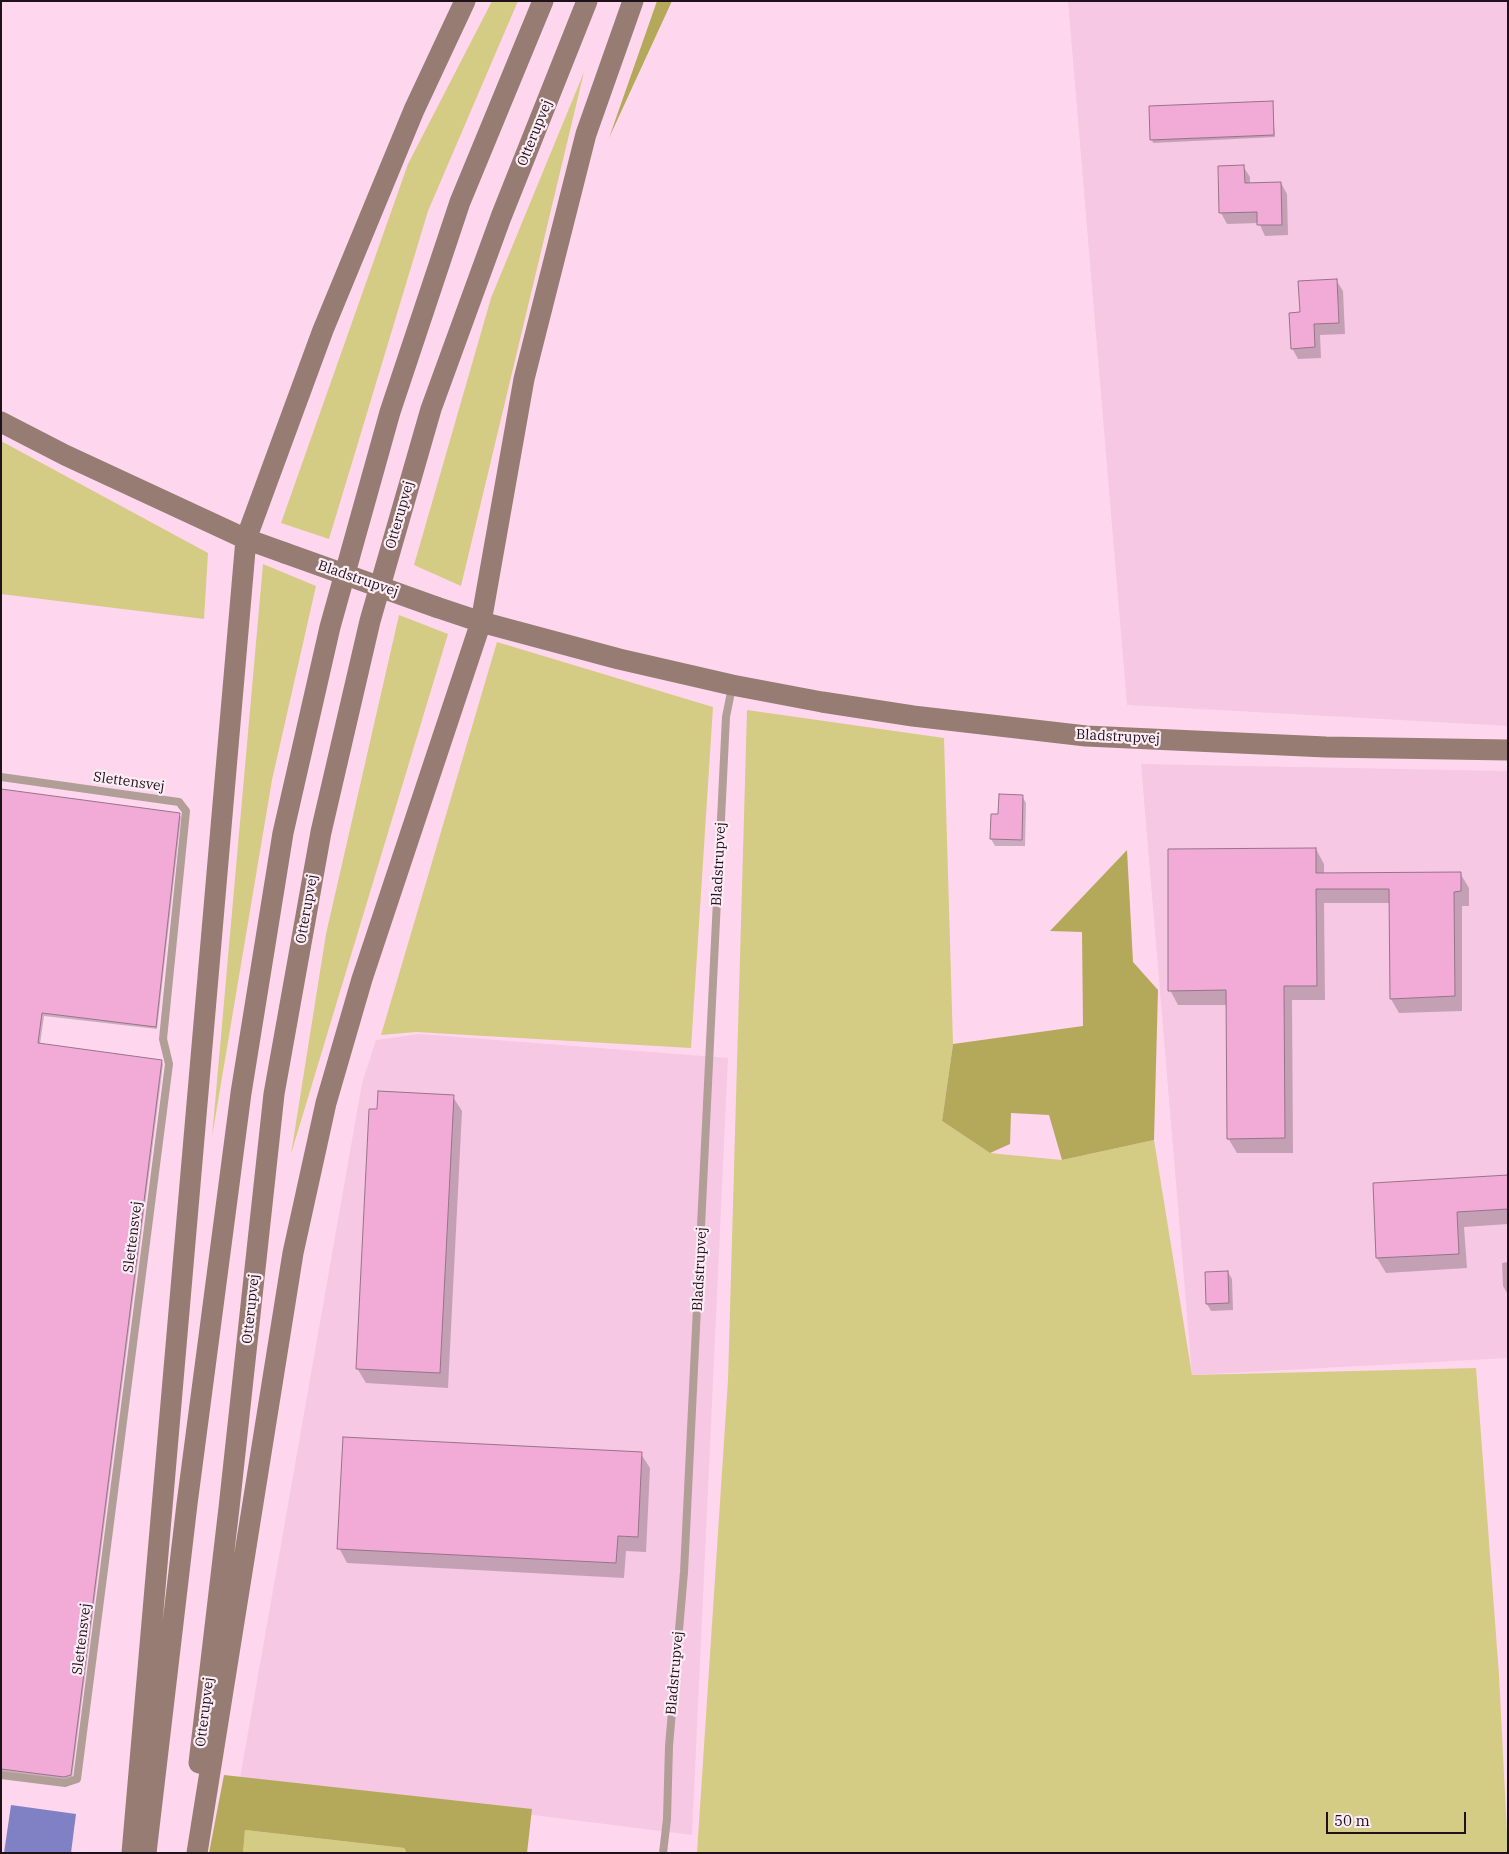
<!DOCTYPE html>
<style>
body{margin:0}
#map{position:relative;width:1509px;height:1854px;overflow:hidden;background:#fed7ee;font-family:"IBM Plex Serif",serif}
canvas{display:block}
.frame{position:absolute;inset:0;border:2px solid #1f111a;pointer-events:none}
.scale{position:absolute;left:1326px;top:1812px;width:140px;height:22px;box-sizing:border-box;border:2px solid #1f111a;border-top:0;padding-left:6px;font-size:15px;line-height:18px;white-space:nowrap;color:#1f111a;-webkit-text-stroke:4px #fcecf5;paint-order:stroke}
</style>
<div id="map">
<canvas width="1509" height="1854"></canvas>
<div class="frame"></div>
<div class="scale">50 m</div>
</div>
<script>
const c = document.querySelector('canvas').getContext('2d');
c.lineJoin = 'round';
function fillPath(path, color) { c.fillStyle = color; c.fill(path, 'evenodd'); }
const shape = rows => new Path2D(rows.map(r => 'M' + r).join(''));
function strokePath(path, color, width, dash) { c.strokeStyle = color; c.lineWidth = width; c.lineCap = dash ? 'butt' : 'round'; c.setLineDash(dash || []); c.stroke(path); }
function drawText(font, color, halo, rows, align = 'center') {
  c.font = font + ' "IBM Plex Serif",serif'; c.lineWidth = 4.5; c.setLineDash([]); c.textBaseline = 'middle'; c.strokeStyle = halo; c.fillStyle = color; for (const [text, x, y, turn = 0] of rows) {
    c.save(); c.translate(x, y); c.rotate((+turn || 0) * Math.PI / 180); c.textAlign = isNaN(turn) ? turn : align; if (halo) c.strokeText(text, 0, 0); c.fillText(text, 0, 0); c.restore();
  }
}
fillPath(shape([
 [1068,1,1508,1,1508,726,1127,705],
 [1141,764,1508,771,1508,1358,1192,1375],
 [419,1034,728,1058,692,1835,240,1778,362,1083,376,1040]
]), '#f6c8e3');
fillPath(shape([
 [492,1,518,1,428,211,329,539,281,523,408,164],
 [584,72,461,586,414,565,491,298],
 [1,441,208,553,204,619,1,594],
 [263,564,316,586,272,780,212,1137],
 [399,615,448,634,291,1154,326,934],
 [497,642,713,707,691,1048,416,1032,381,1035],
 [747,710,944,738,953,1044,942,1121,990,1153,1062,1160,1154,1140,1192,1375,1476,1368,1499,1675,1508,1853,697,1853,728,1380],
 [245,1830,404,1848,407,1853,243,1853]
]), '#d4cc84');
fillPath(shape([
 [657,1,672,1,609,138],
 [1127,850,1133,962,1158,990,1154,1140,1062,1160,1049,1115,1011,1113,1010,1144,990,1153,942,1121,953,1044,1083,1026,1082,932,1050,931],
 [224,1775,532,1809,527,1853,407,1853,404,1848,245,1830,243,1853,209,1853]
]), '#b4a95b');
fillPath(shape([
 [11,1805,76,1814,71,1853,4,1853]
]), '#8081c5');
fillPath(shape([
 [1272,102,1275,137,1153,143,1152,139],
 [1243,166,1250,177,1250,184,1281,183,1287,194,1288,235,1265,236,1259,223,1227,224,1221,213],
 [1336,280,1343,291,1345,334,1320,335,1321,358,1298,359,1292,348,1301,313],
 [1,790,179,814,181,817,157,1029,44,1016,40,1044,161,1061,163,1064,72,1778,67,1780,1,1772],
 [1022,796,1026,803,1025,846,995,846,991,839,1000,816],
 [1316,849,1324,864,1324,874,1460,873,1469,888,1469,906,1462,906,1462,1011,1399,1013,1391,999,1390,903,1324,903,1325,1000,1292,1000,1293,1153,1237,1153,1228,1138,1228,1005,1178,1005,1170,990],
 [453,1097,462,1111,448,1388,366,1383,357,1368],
 [1508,1176,1508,1224,1464,1227,1467,1268,1386,1273,1377,1258],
 [1508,1262,1508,1293,1507,1293,1503,1286,1502,1263],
 [1228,1272,1232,1279,1233,1310,1211,1311,1207,1304],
 [641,1454,650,1468,646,1552,626,1551,624,1578,347,1563,339,1548]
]), '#0003');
const building = shape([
 [1273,101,1274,135,1150,140,1149,106,1273,101],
 [1244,165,1245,183,1281,182,1282,225,1257,225,1257,212,1219,213,1218,166,1244,165],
 [1337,279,1339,323,1314,324,1315,347,1291,349,1289,313,1300,312,1298,281,1337,279],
 [1,789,180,813,156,1027,42,1013,38,1043,162,1060,71,1775,64,1777,1,1769,1,789],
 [999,794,1023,795,1022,840,990,839,991,814,998,814,999,794],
 [1316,848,1316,873,1461,872,1461,891,1454,892,1455,996,1390,999,1389,889,1316,889,1317,986,1284,986,1285,1138,1227,1139,1226,990,1168,991,1168,849,1316,848],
 [378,1091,454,1095,440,1373,356,1369,369,1109,377,1109,378,1091],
 [1508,1175,1508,1209,1457,1212,1459,1254,1376,1258,1373,1183,1508,1175],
 [1228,1271,1229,1303,1206,1304,1205,1272,1228,1271],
 [343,1437,642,1452,638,1537,618,1536,616,1563,337,1549,343,1437]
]);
fillPath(building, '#f2aad7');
strokePath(building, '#977489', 1);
strokePath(shape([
 [1,777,179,802,186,811,163,1039,169,1064,77,1779,65,1783,1,1775],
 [663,1853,667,1819,669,1746,684,1572,726,717,732,687]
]), '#b09e97', 8);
strokePath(shape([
 [1,422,65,455,246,539,285,553],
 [436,607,481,622,619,659,732,685,822,702,913,716,1086,736,1326,747,1508,750],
 [199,1763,229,1508,274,1094,321,832,370,621,431,409,501,217,587,1],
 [132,1853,246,539,323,330,414,110,465,1],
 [146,1853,187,1504,241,1093,283,833,330,627,390,412,460,202,543,1],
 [197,1853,293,1253,326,1103,362,979,481,622,524,379,586,134,633,1]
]), '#967c72', 21);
strokePath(shape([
 [285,553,436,607]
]), '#967c72', 21);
drawText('14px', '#1f111a', '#fcecf5', [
 ["Otterupvej",535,133,-68],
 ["Otterupvej",400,515,-74],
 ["Bladstrupvej",358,579,19],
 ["Bladstrupvej",1118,737,3],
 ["Slettensvej",129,782,8],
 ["Bladstrupvej",719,864,-87],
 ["Otterupvej",307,909,-80],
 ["Slettensvej",133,1237,-83],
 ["Bladstrupvej",700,1269,-87],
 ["Otterupvej",251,1309,-84],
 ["Slettensvej",82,1639,-83],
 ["Bladstrupvej",675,1673,-85],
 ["Otterupvej",205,1712,-83]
]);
</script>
